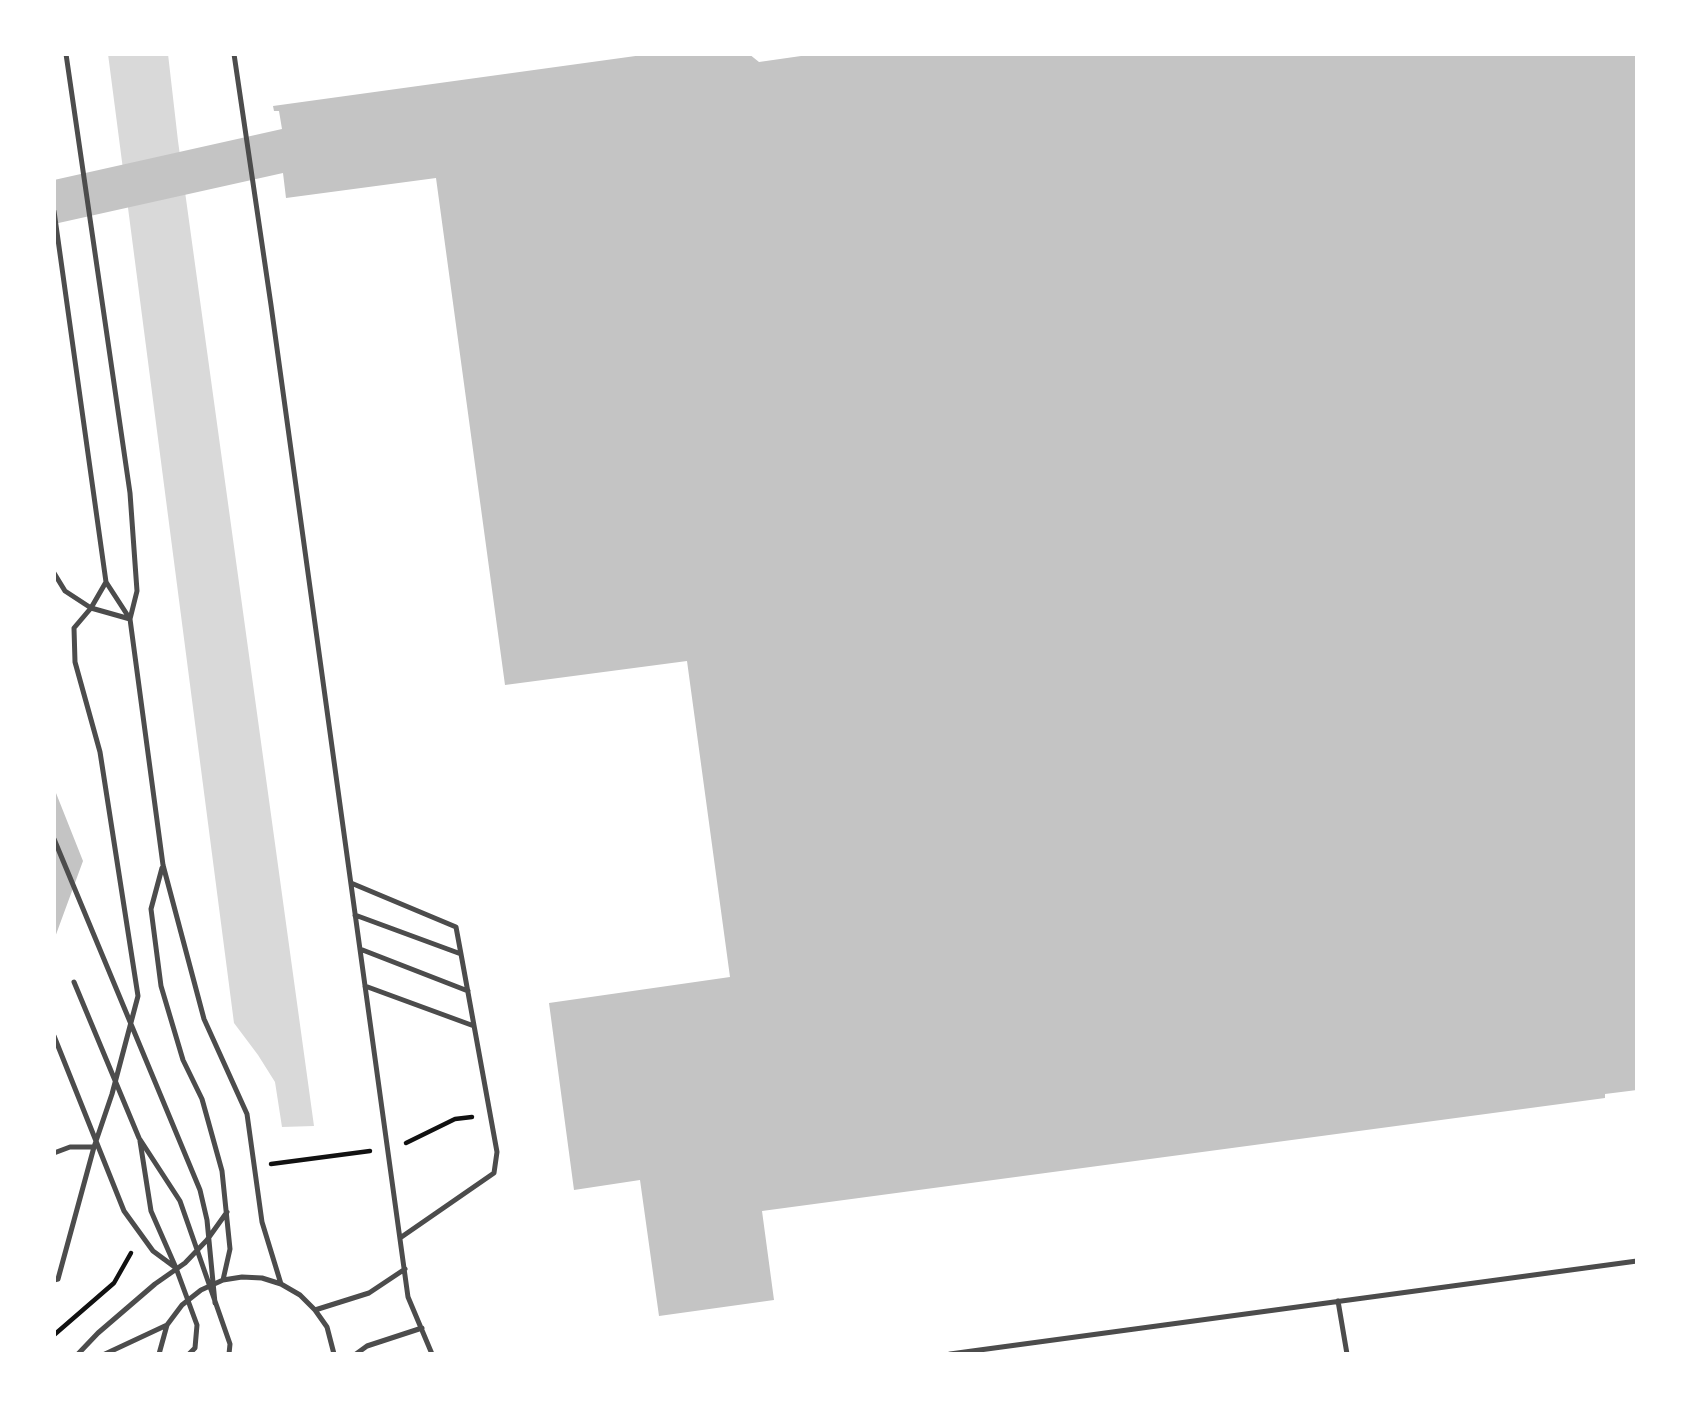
<!DOCTYPE html>
<style>
body{margin:0}
#map{position:relative;width:1691px;height:1408px;overflow:hidden;background:#fff;font-family:Jost,sans-serif}
canvas{display:block}
.frame{position:absolute;inset:0;border:56px solid #fff;pointer-events:none}
</style>
<div id="map">
<canvas width="1691" height="1408"></canvas>
<div class="frame"></div>
</div>
<script>
const c = document.querySelector('canvas').getContext('2d');
c.lineJoin = 'round';
function fillPath(path, color) { c.fillStyle = color; c.fill(path, 'evenodd'); }
const shape = rows => new Path2D(rows.map(r => 'M' + r).join(''));
function strokePath(path, color, width, dash) { c.strokeStyle = color; c.lineWidth = width; c.lineCap = dash ? 'butt' : 'round'; c.setLineDash(dash || []); c.stroke(path); }
fillPath(shape([
 [108,54,168,54,178,141,314,1126,282,1127,275,1082,258,1055,234,1023]
]), '#d9d9d9');
fillPath(shape([
 [650,54,749,54,759,62,815,54,1637,54,1637,1090,1605,1094,1605,1098,762,1211,774,1300,659,1316,640,1180,574,1190,549,1003,730,977,687,661,505,685,436,178,286,198,283,173,54,224,54,180,282,129,279,111,274,111,273,106],
 [54,788,83,861,54,940]
]), '#c4c4c4');
strokePath(shape([
 [406,1143,455,1119,472,1117],
 [271,1164,370,1151],
 [54,1335,114,1283,131,1253]
]), '#111', 4.5);
strokePath(shape([
 [66,54,130,493,137,591,130,619,163,865,204,1019,247,1114,262,1222,281,1284],
 [234,54,271,305,408,1297,432,1354],
 [54,211,106,582,130,619],
 [54,573,65,591,91,608,130,619],
 [54,839,200,1190,207,1220,215,1303],
 [162,868,151,909,161,986,183,1060,202,1099,222,1171,230,1249,223,1280],
 [351,883,456,927,461,954],
 [355,915,461,954,497,1152,494,1173,400,1238],
 [360,949,468,991],
 [74,982,139,1138,180,1201,230,1344,229,1354],
 [365,986,474,1026],
 [54,1036,124,1211,153,1251,176,1268],
 [140,1141,151,1211,176,1268,197,1325,195,1348,189,1354],
 [54,1153,70,1147,94,1147],
 [54,1280,58,1279,94,1147,112,1094,138,996,100,752,75,662,74,628,91,608,106,582],
 [1338,1301,1347,1354],
 [315,1310,369,1293,405,1269],
 [78,1354,98,1333,155,1284,185,1263,207,1240,227,1212],
 [105,1354,167,1325],
 [159,1354,167,1325,182,1305,201,1290,223,1280,242,1277,262,1278,281,1284,300,1295,315,1310,327,1327,334,1354],
 [356,1354,367,1346,422,1328],
 [950,1354,1637,1261]
]), '#4c4c4c', 5);
</script>
